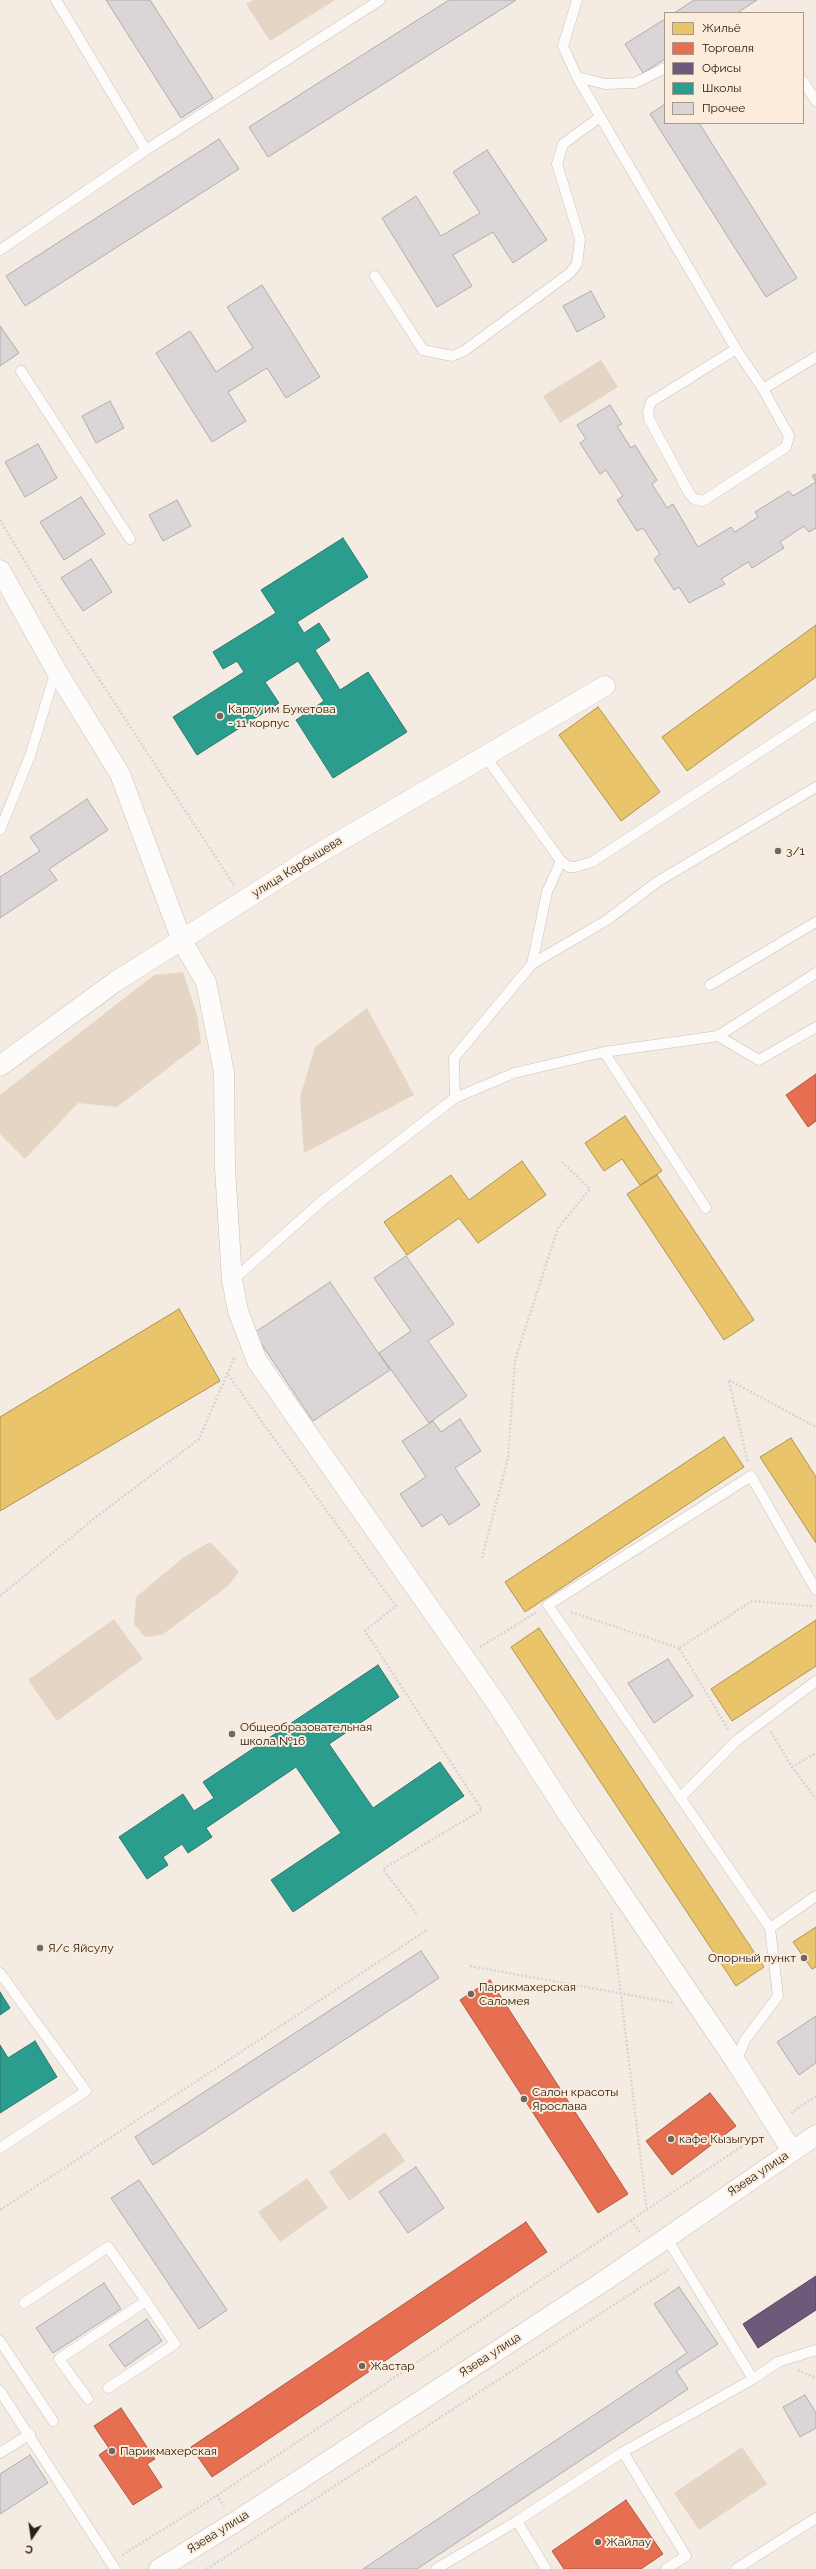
<!DOCTYPE html>
<meta charset="utf-8">
<style>
body{margin:0}
#map{position:relative;width:816px;height:2569px;overflow:hidden;background:#f4ece3;font-family:Raleway,sans-serif}
canvas{display:block}
.legend{position:absolute;left:664px;top:12px;width:140px;height:112px;box-sizing:border-box;background:#fbecdc;border:1px solid #a79a8d;margin:0;padding:5px 7px;list-style:none;font-size:12px;color:#292016}
.legend li{display:flex;align-items:center;gap:8px;height:20px}
.legend b{width:20px;border:1px solid #a79a8d}
.north{position:absolute;left:12px;top:2517px;width:40px;height:40px;-webkit-text-stroke:3px #fbecdc;paint-order:stroke;rotate:193deg;font-size:11px;font-weight:700;line-height:16px;text-align:center;color:#292016}
.north::after{content:'';display:block;margin:auto;width:14px;height:18px;background:#292016;clip-path:polygon(50% 0,100% 100%,50% 72%,0 100%)}
</style>
<div id="map">
<canvas width="816" height="2569"></canvas>
<ul class="legend">
<li><b style="height:11px;background:#e9c46a"></b>Жильё</li>
<li><b style="height:11px;background:#e76f51"></b>Торговля</li>
<li><b style="height:11px;background:#6d597a"></b>Офисы</li>
<li><b style="height:11px;background:#2a9d8f"></b>Школы</li>
<li><b style="height:11px;background:#dad5d7"></b>Прочее</li>
</ul>
<div class="north">С</div>
</div>
<script>
const c = document.querySelector('canvas').getContext('2d');
c.lineJoin = 'round';
function fillPath(path, color) { c.fillStyle = color; c.fill(path, 'evenodd'); }
const shape = rows => new Path2D(rows.map(r => 'M' + r).join(''));
function strokePath(path, color, width, dash) { c.strokeStyle = color; c.lineWidth = width; c.lineCap = dash ? 'butt' : 'round'; c.setLineDash(dash || []); c.stroke(path); }
function drawText(font, color, halo, rows, align = 'center') {
  c.font = font + ' Raleway,sans-serif'; c.lineWidth = 4; c.setLineDash([]); c.textBaseline = 'middle'; c.strokeStyle = halo; c.fillStyle = color; for (const [text, x, y, turn = 0] of rows) {
    c.save(); c.translate(x, y); c.rotate((+turn || 0) * Math.PI / 180); c.textAlign = isNaN(turn) ? turn : align; if (halo) c.strokeText(text, 0, 0); c.fillText(text, 0, 0); c.restore();
  }
}
fillPath(shape([
 [253,0,335,0,270,41,246,4],
 [601,360,618,387,560,423,543,396],
 [183,972,197,1015,201,1043,117,1107,78,1103,25,1159,0,1134,0,1095,154,975],
 [367,1008,414,1095,304,1153,300,1097,315,1047],
 [210,1542,239,1572,228,1586,162,1635,145,1637,134,1624,136,1597,184,1557],
 [114,1619,143,1659,57,1721,28,1680],
 [385,2132,405,2161,349,2201,329,2172],
 [307,2178,328,2208,280,2242,258,2212],
 [742,2447,767,2484,699,2530,674,2493]
]), '#e4d5c5');
const homes = shape([
 [816,625,816,677,687,771,662,737,816,625],
 [598,707,660,792,621,821,559,735,598,707],
 [625,1116,662,1171,640,1185,622,1159,604,1171,585,1143,625,1116],
 [522,1161,546,1195,478,1243,459,1218,407,1255,384,1222,451,1175,469,1200,522,1161],
 [657,1175,754,1320,724,1340,627,1194,657,1175],
 [179,1309,220,1381,0,1511,0,1417,179,1309],
 [724,1437,744,1467,525,1612,505,1582,724,1437],
 [791,1438,816,1477,816,1543,760,1457,791,1438],
 [816,1620,816,1666,732,1721,711,1689,816,1620],
 [539,1628,764,1967,736,1986,511,1647,539,1628],
 [816,1927,816,1967,812,1969,793,1942,816,1927]
]);
fillPath(homes, '#e9c46a');
strokePath(homes, '#af9351', 1);
const shops = shape([
 [816,1074,816,1121,808,1127,786,1095,816,1074],
 [490,1980,628,2194,598,2213,460,2000,490,1980],
 [710,2093,736,2126,672,2175,646,2141,710,2093],
 [526,2222,547,2252,212,2477,191,2447,526,2222],
 [121,2408,155,2459,147,2464,162,2487,133,2505,99,2455,109,2448,94,2426,121,2408],
 [626,2500,663,2554,641,2569,564,2569,552,2551,626,2500]
]);
fillPath(shops, '#e76f51');
strokePath(shops, '#ae573f', 1);
const offices = shape([
 [816,2276,816,2310,758,2348,743,2324,816,2276]
]);
fillPath(offices, '#6d597a');
strokePath(offices, '#59485c', 1);
const schools = shape([
 [343,538,368,577,297,622,304,633,319,623,330,640,315,650,340,690,368,672,407,732,333,778,296,720,324,701,298,661,265,682,279,703,197,755,173,717,244,672,237,661,223,669,213,652,276,613,261,590,343,538],
 [378,1665,399,1697,329,1744,373,1808,440,1762,464,1796,293,1912,271,1880,341,1833,296,1767,206,1828,212,1837,188,1853,182,1844,163,1857,168,1865,147,1879,119,1837,183,1794,194,1811,214,1798,203,1782,378,1665],
 [0,1992,10,2008,0,2015,0,1992],
 [35,2041,57,2077,0,2113,0,2045,8,2058,35,2041]
]);
fillPath(schools, '#2a9d8f');
strokePath(schools, '#2a786b', 1);
const building = shape([
 [106,0,150,0,213,98,181,118,106,0],
 [449,0,516,0,268,157,249,127,449,0],
 [694,0,757,0,737,13,674,13,694,0],
 [665,19,665,59,643,73,625,44,665,19],
 [665,104,665,123,699,123,797,278,766,297,650,114,665,104],
 [219,139,239,169,25,306,6,276,219,139],
 [487,150,547,240,513,263,493,232,453,255,472,286,437,307,382,218,416,196,441,236,480,213,453,172,487,150],
 [262,285,320,377,286,398,267,368,228,392,246,421,212,442,156,353,190,331,216,372,253,348,227,307,262,285],
 [591,291,605,317,577,332,563,306,591,291],
 [0,326,19,353,0,366,0,326],
 [110,401,124,428,96,443,82,416,110,401],
 [610,405,622,424,617,426,631,448,635,445,657,480,652,484,667,508,673,504,698,547,731,527,735,532,758,517,755,512,789,491,793,496,816,482,812,476,816,474,816,528,809,532,804,526,780,542,784,548,752,568,748,562,721,579,725,584,689,603,679,587,674,590,654,559,660,554,643,528,637,531,617,500,623,496,606,470,600,474,580,443,586,439,577,425,610,405],
 [38,444,57,478,25,497,5,462,38,444],
 [81,497,105,534,64,560,40,522,81,497],
 [177,500,191,526,163,541,149,515,177,500],
 [91,559,112,592,83,611,61,578,91,559],
 [87,799,108,830,49,869,57,880,0,918,0,877,40,851,30,837,87,799],
 [406,1256,454,1324,428,1341,467,1396,429,1423,379,1353,411,1331,374,1278,406,1256],
 [330,1282,390,1370,313,1421,254,1333,330,1282],
 [460,1419,481,1451,455,1468,480,1505,449,1525,442,1514,422,1527,400,1494,426,1477,402,1441,433,1421,441,1432,460,1419],
 [668,1659,693,1696,654,1723,628,1683,668,1659],
 [421,1951,439,1978,153,2165,135,2137,421,1951],
 [816,2016,816,2063,799,2075,777,2042,816,2016],
 [416,2167,444,2208,408,2233,379,2192,416,2167],
 [139,2180,227,2310,199,2329,111,2198,139,2180],
 [104,2283,121,2309,53,2353,36,2328,104,2283],
 [679,2287,718,2344,676,2371,688,2389,417,2569,363,2569,687,2353,654,2304,679,2287],
 [147,2319,162,2341,125,2367,109,2345,147,2319],
 [805,2395,816,2413,816,2428,800,2437,783,2407,805,2395],
 [30,2455,48,2483,0,2514,0,2474,30,2455]
]);
fillPath(building, '#dad5d7');
strokePath(building, '#b0acae', 1);
const lane = shape([
 [577,0,563,46,577,77,736,349,763,389,789,436,786,447,703,501,694,499,689,493,649,419,648,411,651,402,736,349],
 [577,77,605,84,635,83,665,68],
 [803,81,816,101],
 [146,150,380,0],
 [0,250,146,150,56,0],
 [375,276,423,350,452,356,464,351,570,273,577,264,580,239,557,164,563,144,600,117],
 [21,371,130,539],
 [763,389,816,357],
 [485,756,561,861,569,867,575,867,592,862,816,715],
 [0,830,30,756,56,670],
 [532,964,547,892,561,861],
 [710,985,816,922],
 [718,1036,816,973],
 [604,1052,706,1208],
 [455,1098,454,1058,532,964,607,920,657,882,816,787],
 [233,1280,323,1200,455,1098,514,1073,604,1052,718,1036,759,1060,816,1027],
 [681,1797,736,1741,816,1681],
 [770,1928,816,1896],
 [0,1973,86,2091,0,2148],
 [736,2062,745,2040,778,1996,770,1928,548,1605,751,1476,816,1590],
 [666,2237,753,2379],
 [24,2303,108,2247,146,2301],
 [0,2341,53,2421],
 [0,2391,115,2569],
 [88,2399,59,2359,146,2301,175,2344,108,2388],
 [623,2452,686,2556,666,2569],
 [0,2453,30,2434],
 [517,2521,546,2569],
 [436,2569,517,2521,623,2452,753,2379,778,2362,816,2350],
 [736,2569,816,2518]
]);
const street = shape([
 [0,570,56,670,120,774,182,941,206,982,224,1072,225,1168,232,1280,238,1311,257,1361,499,1707,569,1816,736,2062,792,2151],
 [0,1066,115,982,309,859,605,686],
 [159,2569,235,2522,604,2281,816,2135]
]);
strokePath(lane, '#c9c1b8', 11);
strokePath(street, '#c9c1b8', 21);
strokePath(shape([
 [0,520,57,615,234,885],
 [228,1375,396,1606,365,1631,482,1810,383,1869,417,1914],
 [729,1380,816,1427],
 [729,1381,748,1463],
 [482,1558,508,1458,515,1360,558,1228,590,1189,561,1161],
 [0,1596,96,1517,199,1439,235,1356],
 [571,1612,679,1648],
 [480,1647,537,1612],
 [728,1729,679,1648,752,1601,811,1606,812,1603],
 [771,1732,792,1767,816,1799],
 [792,1767,816,1753],
 [611,1913,647,2211],
 [470,1966,673,2003],
 [791,2113,816,2096],
 [0,2210,427,1930],
 [631,2221,640,2232],
 [798,2370,816,2378],
 [217,2495,224,2506],
 [122,2555,201,2506,759,2135],
 [207,2569,669,2269]
]), '#d7d4d1', 2.5, [2, 2]);
strokePath(lane, '#fdfcfb', 10);
strokePath(street, '#fdfcfb', 20);
for (const [x, y, r, color] of [
 [220,716,4,"#70675e"],
 [778,851,4,"#70675e"],
 [232,1734,4,"#70675e"],
 [40,1948,4,"#70675e"],
 [804,1958,4,"#70675e"],
 [471,1994,4,"#70675e"],
 [524,2099,4,"#70675e"],
 [671,2139,4,"#70675e"],
 [362,2366,4,"#70675e"],
 [112,2451,4,"#70675e"],
 [598,2542,4,"#70675e"]
]) { const dot = new Path2D(); dot.arc(x, y, r, 0, 2 * Math.PI); c.fillStyle = color; c.fill(dot); strokePath(dot, '#fbecdc', 1.5); }
drawText('12px', '#292016', '#fbecdc', [
 ["Каргу им Букетова",228,709],
 ["- 11 корпус",228,723],
 ["3/1",786,851],
 ["Общеобразовательная",240,1727],
 ["школа №16",240,1741],
 ["Я/c Яйсулу",48,1948],
 ["Опорный пункт",796,1958,"right"],
 ["Парикмахерская",479,1987],
 ["Саломея",479,2001],
 ["Салон красоты",532,2092],
 ["Ярослава",532,2106],
 ["кафе Кызыгурт",679,2139],
 ["Жастар",370,2366],
 ["Парикмахерская",120,2451],
 ["Жайлау",606,2542]
], 'left');
drawText('12px', '#292016', '#fbecdc', [
 ["улица Карбышева",297,867,-32],
 ["Язева улица",758,2174,-34],
 ["Язева улица",490,2355,-33],
 ["Язева улица",218,2532,-32]
]);
</script>
